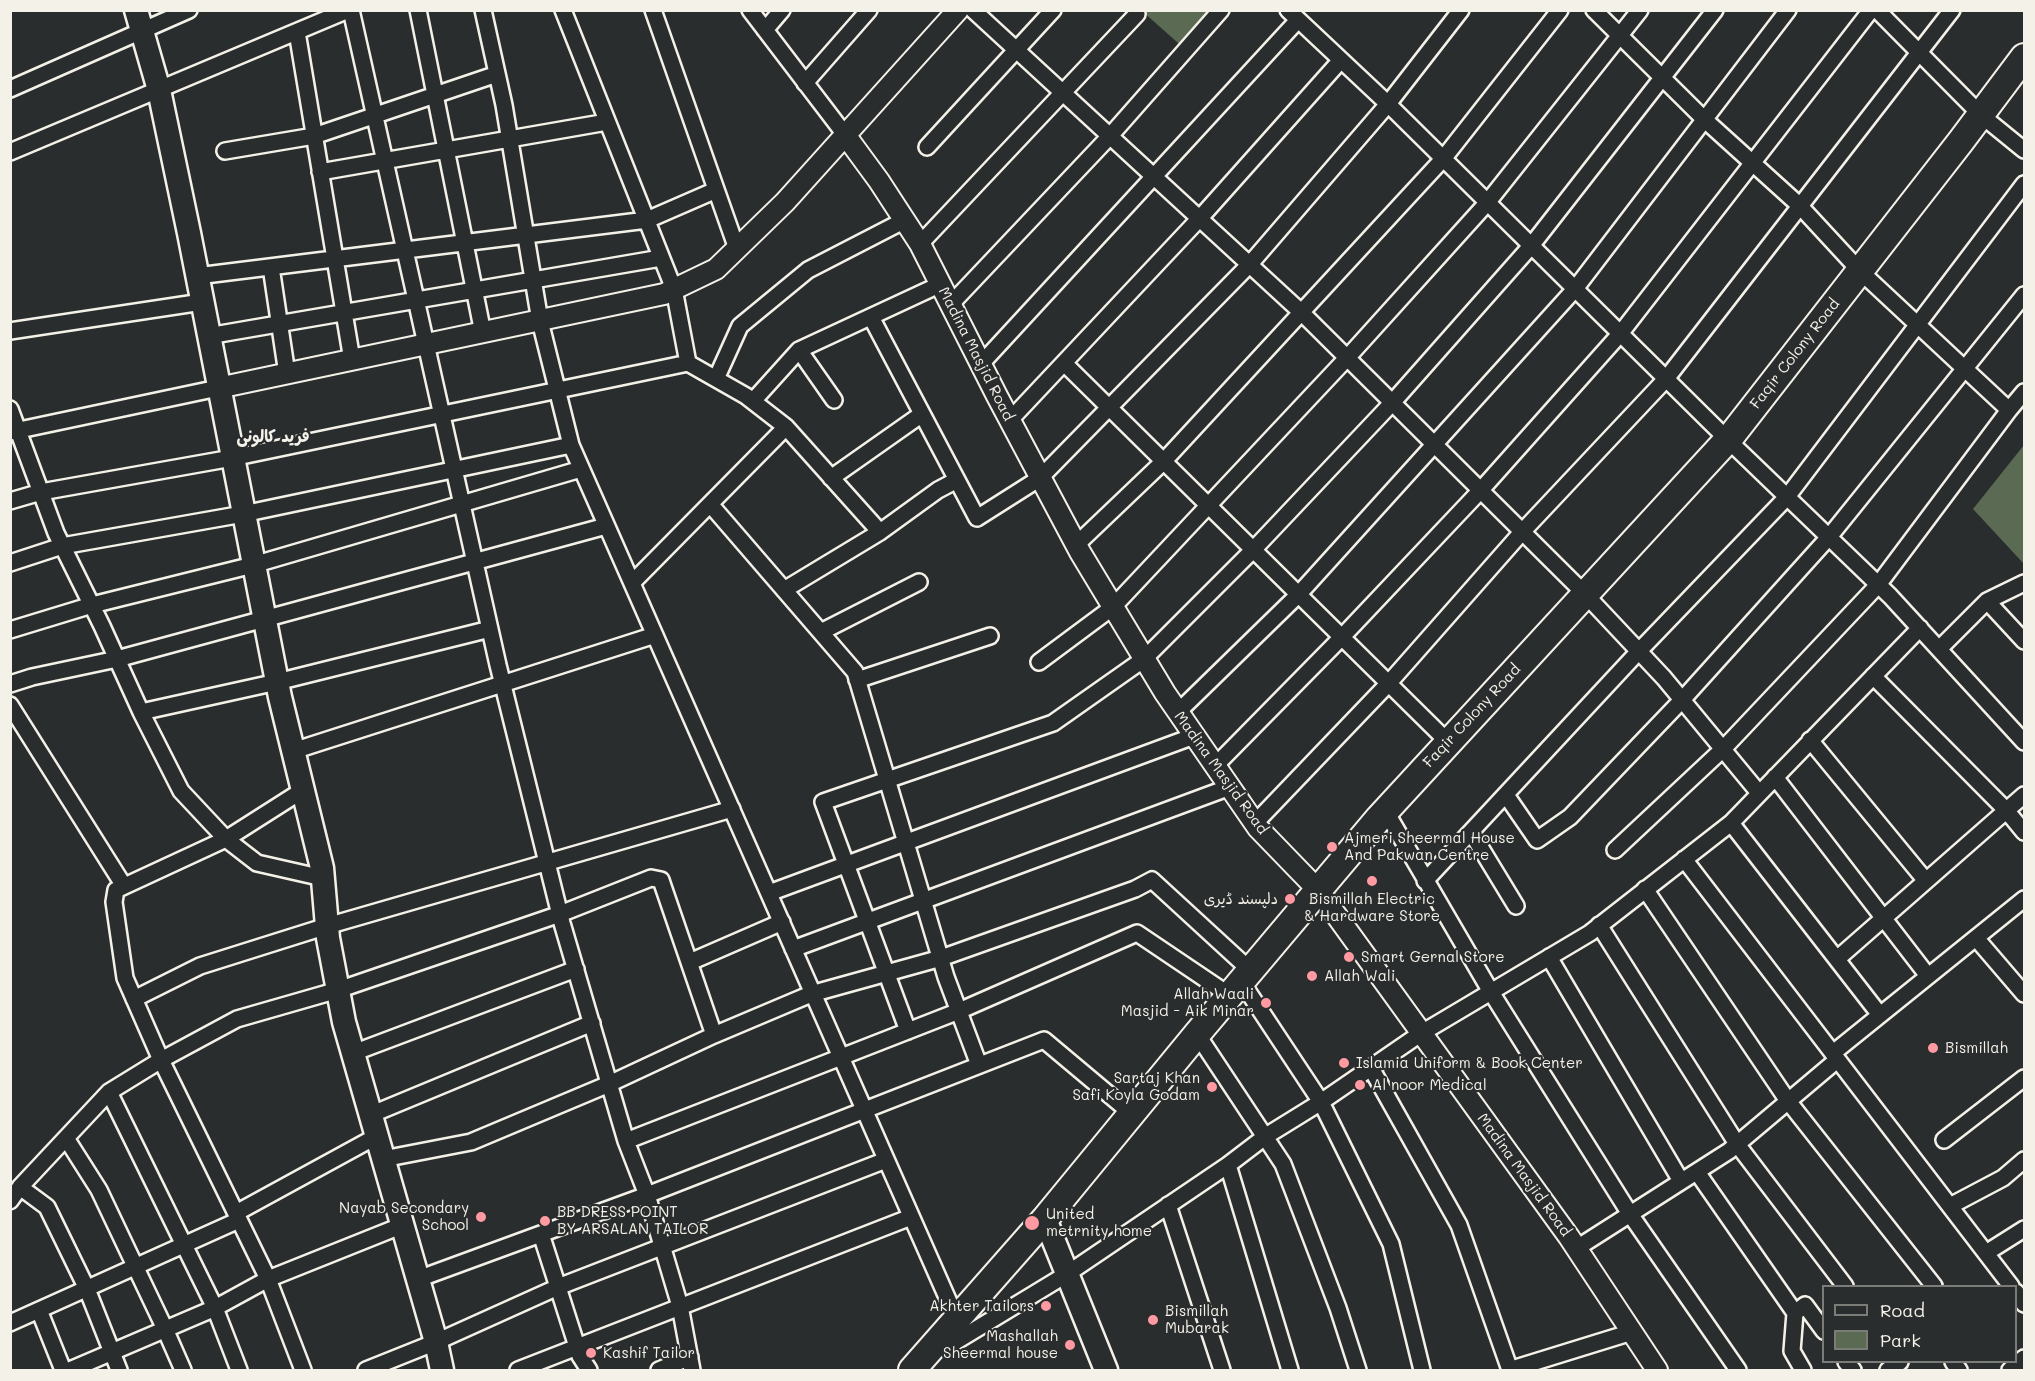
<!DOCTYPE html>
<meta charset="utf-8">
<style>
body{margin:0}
#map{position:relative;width:2035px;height:1381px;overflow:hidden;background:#2a2d2e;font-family:Mali,sans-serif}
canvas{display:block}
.frame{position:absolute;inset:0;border:12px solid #f4f1e8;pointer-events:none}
.legend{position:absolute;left:1822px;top:1285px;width:195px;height:78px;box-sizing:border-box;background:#2a2d2e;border:2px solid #7b7b78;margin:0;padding:8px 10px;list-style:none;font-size:18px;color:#f4f1e8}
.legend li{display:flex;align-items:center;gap:12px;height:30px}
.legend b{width:30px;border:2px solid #7b7b78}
</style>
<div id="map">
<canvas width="2035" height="1381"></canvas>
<div class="frame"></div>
<ul class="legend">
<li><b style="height:8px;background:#2a2d2e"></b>Road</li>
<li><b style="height:16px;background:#5a6a53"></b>Park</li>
</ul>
</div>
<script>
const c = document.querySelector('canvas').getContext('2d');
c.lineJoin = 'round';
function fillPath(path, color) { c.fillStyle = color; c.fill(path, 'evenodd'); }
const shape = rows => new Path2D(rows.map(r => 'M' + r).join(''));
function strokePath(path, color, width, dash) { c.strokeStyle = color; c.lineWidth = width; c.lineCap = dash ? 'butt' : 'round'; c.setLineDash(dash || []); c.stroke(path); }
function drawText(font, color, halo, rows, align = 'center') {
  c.font = font + ' Mali,"Playpen Sans Arabic",sans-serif'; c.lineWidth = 4.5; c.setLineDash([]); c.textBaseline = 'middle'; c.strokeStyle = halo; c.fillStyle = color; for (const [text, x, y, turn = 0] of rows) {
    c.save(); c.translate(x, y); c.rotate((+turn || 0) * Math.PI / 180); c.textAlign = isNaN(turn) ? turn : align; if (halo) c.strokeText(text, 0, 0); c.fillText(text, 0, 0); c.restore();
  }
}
fillPath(shape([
 [1142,11,1221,11,1186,50],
 [2024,445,2024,564,1973,509]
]), '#5a6a53');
const minor = shape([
 [351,10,498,665,562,923,626,1141,647,1195,680,1306,692,1370],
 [418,10,483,333],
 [483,10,504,105,540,321,571,445,957,1320],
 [563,10,674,289,688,363],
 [653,10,737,249],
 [750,10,846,136],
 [973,10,1301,312,1585,594,1664,678,1759,793],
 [1288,10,1388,104,1728,440,1890,596,2024,742],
 [1594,10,1705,120,1799,205,1860,271,2009,410,2024,392],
 [1877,10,1981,115,2024,150],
 [765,30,782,10],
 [297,32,352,360],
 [805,83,869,10],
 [10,89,189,10],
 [927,147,1053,10],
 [225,151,314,136,497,74],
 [10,152,348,10],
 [320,172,607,122],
 [920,244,1137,14],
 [271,267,287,374],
 [197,276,647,220,716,190],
 [951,304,1110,136,1221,10],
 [871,317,977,518,1040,478,1250,264,1388,104,1461,10],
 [10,331,202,302],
 [208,336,661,258],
 [799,350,834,400],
 [1064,363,1448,742],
 [981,364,1298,20],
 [716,379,740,326,808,270,905,220],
 [753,401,799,350,941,284],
 [10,409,56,533,102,626,141,712,181,791,226,839,257,863,323,878],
 [1010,420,1200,218,1341,60],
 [10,432,218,388],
 [831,478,922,414],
 [10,501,41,492,232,458,688,363,746,396,786,427,880,532],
 [710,504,855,672,946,977,979,1065],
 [1076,545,1163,462,1443,159,1560,10],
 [10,563,62,546,243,514,571,445],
 [632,583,786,427],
 [784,590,880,532,938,490,957,480],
 [1987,601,2024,641],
 [10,630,92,605,253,565,581,469],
 [821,632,919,582],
 [1939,649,1987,601,2024,583],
 [1039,662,1113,607,1347,358,1487,203,1640,10],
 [1873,676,2006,810,2024,832],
 [857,680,990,636],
 [10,684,32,677,117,659,606,526],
 [10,705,124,886],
 [141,712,277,682,490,629],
 [1178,712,1298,595,1575,289,1788,10],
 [1810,740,1926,881],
 [293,751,655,635],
 [1215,766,1341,638,1480,491,1620,334,1871,10],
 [1775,777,1928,976],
 [1506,795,1537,840,1570,817,1682,700,1829,537,2024,295],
 [1385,810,1491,992,1630,1214,1738,1370],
 [1255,823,1388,684,1522,532,1666,379,1952,10],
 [1731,823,1880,1015],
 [1471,832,1516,906],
 [1615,850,1723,749,1878,585,2009,410],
 [1684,859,2011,1286],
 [1425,881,1639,651,1787,497,2024,184],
 [1645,889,1788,1101,1934,1286],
 [769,893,1194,736],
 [1599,925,1737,1144,1845,1286],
 [1976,938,2024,994],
 [793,949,1230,787],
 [1549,957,1681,1181],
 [1837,959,2024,795],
 [690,962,782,922],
 [1241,981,1321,1102,1391,1244,1422,1370],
 [134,999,200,966,327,926,732,809],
 [908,1031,823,802,1053,723,1144,659,1253,550,1392,403,1531,246,1715,10],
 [1197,1034,1283,1164,1338,1308,1358,1370],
 [353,1053,576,969],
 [1833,1053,2024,899],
 [1371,1068,1459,1225,1510,1370],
 [109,1092,215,1308,239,1370],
 [370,1115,592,1023],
 [66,1138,99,1190,165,1329,183,1370],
 [1944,1140,2024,1078],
 [626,1141,959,1011,1137,933,1229,995],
 [383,1159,471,1142,609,1084,714,1035,811,994,941,958,1135,889,1152,880,1250,970],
 [1228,1165,1290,1370],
 [1697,1172,1795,1313,1792,1351,1803,1370],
 [20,1187,47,1207,87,1289,119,1370],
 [10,1201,20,1187,109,1092,161,1060,237,1019,338,990,560,914,651,878,661,880,663,886,714,1035],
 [1168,1205,1222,1370],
 [1950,1206,2003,1178,2024,1160],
 [236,1213,377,1136],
 [541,1234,580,1356,589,1370],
 [1577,1248,1729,1151,1837,1060],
 [1986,1253,2024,1229],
 [418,1279,647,1195,1044,1040,1131,1113],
 [2016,1292,2024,1304],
 [39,1310,63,1370],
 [1795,1313,1805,1305,1824,1331],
 [10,1323,239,1220],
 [950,1345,1067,1274,1228,1165,1266,1136,1321,1102,1420,1034,1590,933,1731,823,1920,628],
 [1846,1362,1853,1370],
 [1953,1362,1959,1370],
 [70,1370,215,1308,268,1279,403,1225],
 [303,1370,268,1279,161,1060,125,978,114,902,116,890,226,839,303,790],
 [366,1370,436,1342,558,1287,886,1160],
 [518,1370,911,1217],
 [659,1370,690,1357],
 [1509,1370,1632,1332],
 [1888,1370,1900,1362],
 [2010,1370,2024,1358]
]);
const tertiary = shape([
 [846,136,879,181,920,244,997,396,1080,552,1165,693,1258,828,1318,890,1569,1237,1657,1370],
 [218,388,664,294,716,269,785,202,958,10]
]);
const secondary = shape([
 [136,10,159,90,189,233,280,697,322,868,328,938,344,1022,436,1342,442,1370],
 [1045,1219,1106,1370]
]);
const primary = shape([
 [912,1370,1045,1219,1197,1034,1379,818,1732,435,1961,141,2024,57]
]);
strokePath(minor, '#f4f1e8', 20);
strokePath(tertiary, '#f4f1e8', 24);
strokePath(secondary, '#f4f1e8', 27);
strokePath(primary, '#f4f1e8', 30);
strokePath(minor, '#2a2d2e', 15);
strokePath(tertiary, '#2a2d2e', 20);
strokePath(secondary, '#2a2d2e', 22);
strokePath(primary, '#2a2d2e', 26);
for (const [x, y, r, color] of [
 [1332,847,6,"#ff9aa2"],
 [1372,881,6,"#ff9aa2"],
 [1290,899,6,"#ff9aa2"],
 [1349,957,6,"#ff9aa2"],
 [1312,976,6,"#ff9aa2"],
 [1266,1003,6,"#ff9aa2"],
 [1933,1048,6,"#ff9aa2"],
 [1344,1063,6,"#ff9aa2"],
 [1360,1085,6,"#ff9aa2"],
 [1212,1087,6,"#ff9aa2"],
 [481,1217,6,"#ff9aa2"],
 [545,1221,6,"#ff9aa2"],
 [1032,1223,8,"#ff9aa2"],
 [1046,1306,6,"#ff9aa2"],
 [1153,1320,6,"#ff9aa2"],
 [1070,1345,6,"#ff9aa2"],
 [591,1353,6,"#ff9aa2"]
]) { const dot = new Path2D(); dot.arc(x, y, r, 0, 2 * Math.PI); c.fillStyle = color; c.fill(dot); strokePath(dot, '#2a2d2e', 2); }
drawText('15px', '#f4f1e8', '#2a2d2e', [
 ["Madina Masjid Road",976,354,63],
 ["Faqir Colony Road",1795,354,-52],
 ["Faqir Colony Road",1472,716,-47],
 ["Madina Masjid Road",1221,773,54],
 ["Madina Masjid Road",1524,1175,54]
]);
drawText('15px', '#f4f1e8', '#2a2d2e', [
 ["Ajmeri Sheermal House",1344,838],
 ["And Pakwan Centre",1344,855],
 ["دلپسند ڈیری",1278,899,"right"],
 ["Bismillah Electric",1372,899,"center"],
 ["& Hardware Store",1372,916,"center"],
 ["Smart Gernal Store",1361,957],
 ["Allah Wali",1324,976],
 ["Allah Waali",1254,994,"right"],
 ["Masjid - Aik Minar",1254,1011,"right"],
 ["Bismillah",1945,1048],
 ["Islamia Uniform & Book Center",1356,1063],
 ["Sartaj Khan",1200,1078,"right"],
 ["Safi Koyla Godam",1200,1095,"right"],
 ["Al noor Medical",1372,1085],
 ["Nayab Secondary",469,1208,"right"],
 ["School",469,1225,"right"],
 ["BB DRESS POINT",557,1212],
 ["BY ARSALAN TAILOR",557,1229],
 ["United",1046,1214],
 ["metrnity home",1046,1231],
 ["Akhter Tailors",1034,1306,"right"],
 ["Bismillah",1165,1311],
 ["Mubarak",1165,1328],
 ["Mashallah",1058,1336,"right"],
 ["Sheermal house",1058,1353,"right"],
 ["Kashif Tailor",603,1353]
], 'left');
drawText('bold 16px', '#f4f1e8', '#2a2d2e', [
 ["فرید کالونی",273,437]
]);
</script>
